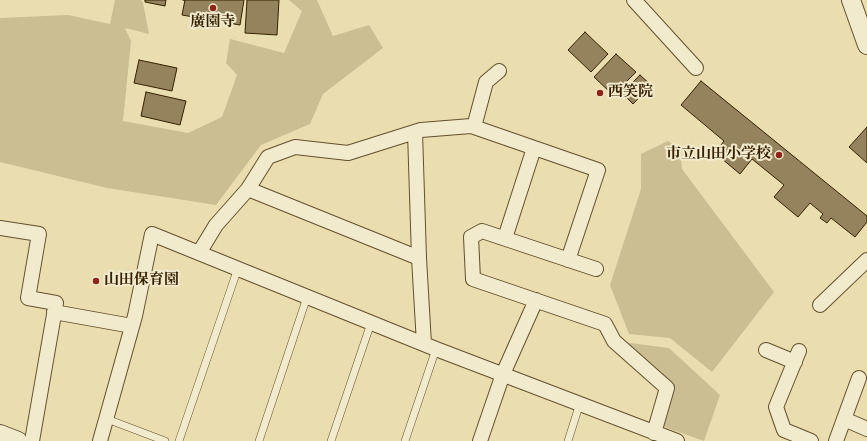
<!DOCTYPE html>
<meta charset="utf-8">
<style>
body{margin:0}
canvas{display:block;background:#eadeb0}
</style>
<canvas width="867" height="441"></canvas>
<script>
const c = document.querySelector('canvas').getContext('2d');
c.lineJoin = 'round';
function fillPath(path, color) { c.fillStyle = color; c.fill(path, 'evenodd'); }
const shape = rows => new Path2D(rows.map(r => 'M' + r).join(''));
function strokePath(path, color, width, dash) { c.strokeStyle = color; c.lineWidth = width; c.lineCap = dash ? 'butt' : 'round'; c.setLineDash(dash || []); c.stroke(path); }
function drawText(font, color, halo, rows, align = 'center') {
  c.font = font + ' "IM FELL English","Noto Serif JP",serif'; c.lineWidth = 4; c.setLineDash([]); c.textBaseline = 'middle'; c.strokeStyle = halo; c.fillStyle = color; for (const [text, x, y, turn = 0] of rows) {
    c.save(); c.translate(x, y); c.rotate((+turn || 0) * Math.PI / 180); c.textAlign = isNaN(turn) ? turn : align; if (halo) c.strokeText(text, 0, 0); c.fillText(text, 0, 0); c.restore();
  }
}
fillPath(shape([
 [115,0,141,0,143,3,149,34,125,28,131,41,123,121,188,133,222,117,237,75,226,63,230,39,284,53,302,11,289,0,317,0,333,36,369,25,383,48,323,94,310,124,261,145,216,205,107,188,0,162,0,18,68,15,110,24],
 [668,141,680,149,682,169,774,292,712,372,670,338,629,334,610,285,641,189,641,154],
 [622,342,669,348,720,395,704,441,662,426,673,388]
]), '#cbbe92');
const building = shape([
 [145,0,166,0,165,6,145,2,145,0],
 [183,0,244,0,240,25,182,15,185,0,183,0],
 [247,0,279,0,277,35,245,33,247,0],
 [585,32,608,54,591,72,568,50,585,32],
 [616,54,636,72,613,95,594,77,616,54],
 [139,60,177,68,172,91,134,83,139,60],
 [640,75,651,85,633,104,622,93,640,75],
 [701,81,867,216,867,222,855,237,831,218,827,223,820,218,823,214,810,203,798,217,774,197,784,185,752,159,740,174,715,153,724,141,681,105,701,81],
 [146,92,186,101,180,125,141,116,146,92],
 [867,127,867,163,849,147,867,127]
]);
fillPath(building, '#94835c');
strokePath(building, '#362001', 1);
const service = shape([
 [107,419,165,441],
 [179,441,238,268],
 [259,441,307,297],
 [331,441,371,323],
 [405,441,436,349],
 [568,441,580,403]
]);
const minor = shape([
 [634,0,696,68],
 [474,127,486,82,499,71],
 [415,132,419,258,424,344],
 [248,189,419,258],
 [0,228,39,234,28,298,56,303,32,441],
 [505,238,534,148],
 [199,253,216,225,248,189,268,157,295,147,348,153,421,130,471,126,598,170,568,260],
 [596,269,482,231,471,237,473,279,605,324,614,341,667,388,654,433],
 [820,305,867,260],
 [54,312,132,326],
 [766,350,795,362],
 [799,351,776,407,784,430,811,441],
 [844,419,867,429],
 [100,441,135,316,152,234,436,349,677,441],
 [480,441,503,374,536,300],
 [836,441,859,378]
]);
const tertiary = shape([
 [851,0,867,45],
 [0,434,18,441]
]);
strokePath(service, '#63502d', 8);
strokePath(minor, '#63502d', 16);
strokePath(tertiary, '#63502d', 20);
strokePath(service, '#f1eacc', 7);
strokePath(minor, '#f1eacc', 14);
strokePath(tertiary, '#f1eacc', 18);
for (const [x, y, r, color] of [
 [213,8,4,"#8f2418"],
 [600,93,4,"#8f2418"],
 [779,155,4,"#8f2418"],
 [96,281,4,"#8f2418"]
]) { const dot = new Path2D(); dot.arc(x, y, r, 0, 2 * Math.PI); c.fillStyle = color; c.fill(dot); strokePath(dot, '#f1eacc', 1.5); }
drawText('bold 15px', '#362001', '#f1eacc', [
 ["廣園寺",213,23,"center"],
 ["西笑院",608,93],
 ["市立山田小学校",771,155,"right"],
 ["山田保育園",104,281]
], 'left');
</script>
